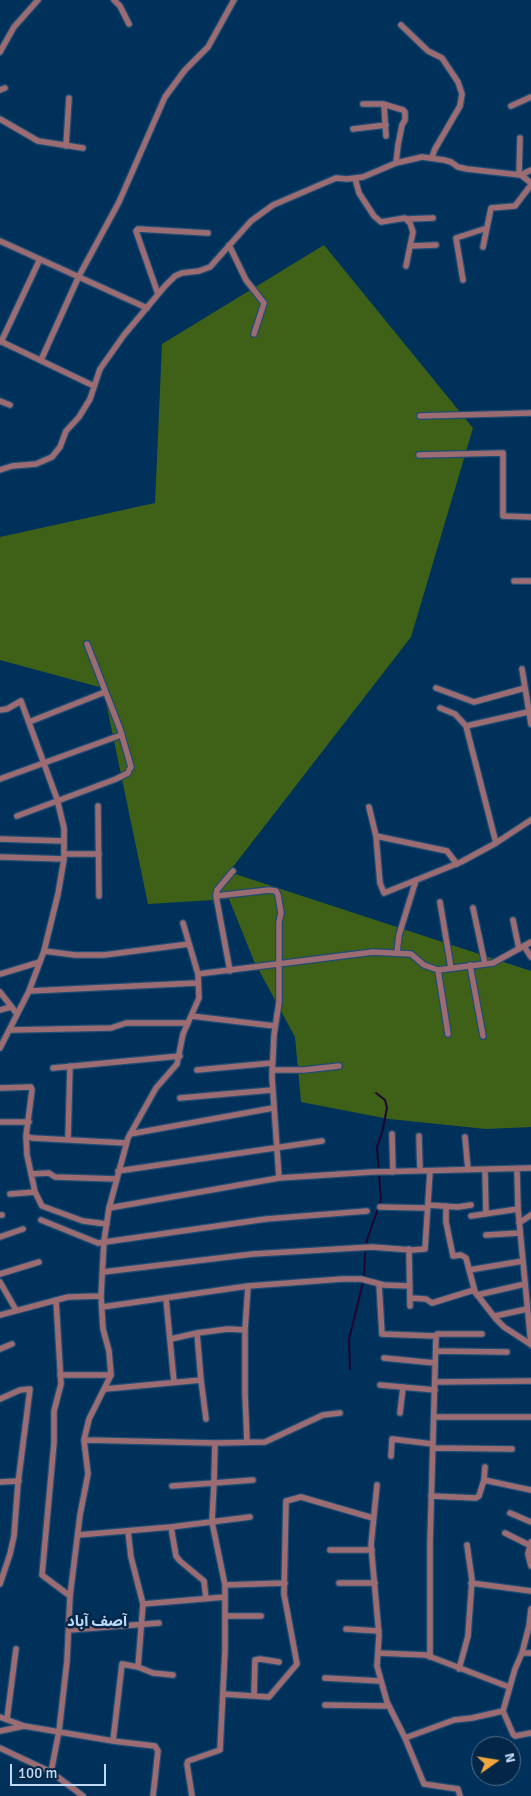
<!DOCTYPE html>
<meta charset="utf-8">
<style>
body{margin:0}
#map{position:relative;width:531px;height:1796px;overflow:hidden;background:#00315b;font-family:Signika,sans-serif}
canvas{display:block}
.north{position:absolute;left:471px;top:1736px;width:50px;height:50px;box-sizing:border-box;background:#042747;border:1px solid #506e8c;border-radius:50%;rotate:77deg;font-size:14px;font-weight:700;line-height:20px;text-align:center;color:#c1d9f4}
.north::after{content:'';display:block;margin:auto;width:18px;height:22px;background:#f1a63f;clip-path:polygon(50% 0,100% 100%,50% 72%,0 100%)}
.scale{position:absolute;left:10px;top:1764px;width:96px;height:22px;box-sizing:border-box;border:2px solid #c1d9f4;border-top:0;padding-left:6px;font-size:15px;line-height:18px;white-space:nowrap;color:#c1d9f4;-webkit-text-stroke:4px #042747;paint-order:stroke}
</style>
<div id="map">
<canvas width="531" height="1796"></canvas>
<div class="north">N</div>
<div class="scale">100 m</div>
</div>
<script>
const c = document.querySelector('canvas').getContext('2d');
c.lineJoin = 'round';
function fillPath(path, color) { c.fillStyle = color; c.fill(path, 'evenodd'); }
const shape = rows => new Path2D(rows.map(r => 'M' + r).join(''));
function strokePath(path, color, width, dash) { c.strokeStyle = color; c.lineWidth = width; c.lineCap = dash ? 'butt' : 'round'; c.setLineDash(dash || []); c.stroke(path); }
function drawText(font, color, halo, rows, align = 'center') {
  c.font = font + ' Signika,"Noto Sans Arabic",sans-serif'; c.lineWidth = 5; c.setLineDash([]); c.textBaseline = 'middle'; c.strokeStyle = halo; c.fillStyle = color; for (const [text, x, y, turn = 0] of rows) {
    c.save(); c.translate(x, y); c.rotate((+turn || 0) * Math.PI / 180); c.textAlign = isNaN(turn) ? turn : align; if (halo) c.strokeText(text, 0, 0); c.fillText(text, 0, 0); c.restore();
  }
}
fillPath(shape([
 [324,245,473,428,411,637,229,872,531,971,531,1127,486,1129,389,1119,301,1102,295,1037,254,961,229,899,148,904,103,688,0,660,0,537,155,503,162,344]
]), '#3f6017');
strokePath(shape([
 [350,1369,349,1339,364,1279,365,1254,367,1240,381,1200,377,1147,382,1133,387,1108,385,1100,376,1093]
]), '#20052f', 2);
const minor = shape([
 [114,0,120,6,129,24],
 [401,25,428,51,442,58,458,82,462,94,460,106,435,149,432,157],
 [0,52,14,27,38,0],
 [0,90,5,88],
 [363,104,383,104,403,110,405,112,405,120,402,125,398,145,396,163],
 [384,105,386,136],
 [511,106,531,97],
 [0,119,38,141,83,148],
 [353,129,386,125],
 [66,146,69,98],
 [519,175,520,138],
 [521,175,531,170],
 [355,178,359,193,374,216,381,222,405,218,410,223,413,232,406,266],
 [407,219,433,218],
 [0,241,147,308],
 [229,245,246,280,264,303,254,334],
 [410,246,436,245],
 [483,247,491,208,515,206,531,185],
 [463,280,456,238,487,228],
 [158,294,136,231,138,229,208,233],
 [0,341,94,386],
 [1,342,40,259],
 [41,360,79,276,119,202,165,97,185,70,208,47,234,0],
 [0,401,10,405],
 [420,416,531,413],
 [419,455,503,453,503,516,531,517],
 [0,470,12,466,36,464,52,457,60,447,66,431,79,417,90,399,100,369,124,335,165,286,175,276,182,273,199,271,210,267,251,221,273,205,336,178,347,179,363,177,396,163,422,157,444,160,451,162,458,167,467,169,521,175,531,183],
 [514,581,531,581],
 [522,669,531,724],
 [436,688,474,702,525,688],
 [440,708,455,714,466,726,496,843],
 [0,710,7,709,21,701,57,799,64,828,64,859,58,894,44,951,29,991,0,1048],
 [29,722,105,692],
 [466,726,528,712],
 [0,779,121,735],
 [98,806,99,896],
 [369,807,376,836,380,883,384,893,461,862,496,843,531,820],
 [17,816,116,779,128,773,129,770,131,767,120,729,87,644],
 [376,836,447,851,457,864],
 [0,839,64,841],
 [64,854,99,854],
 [0,857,64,859],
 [216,896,269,890,276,891,278,895,281,913,279,922,279,1002,274,1035,272,1077,279,1178],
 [440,902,451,968],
 [473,908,485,964],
 [513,920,519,949],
 [524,946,531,957],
 [44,951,75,955,104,955,189,944],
 [397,953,399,935,416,880],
 [470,965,483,1036],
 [438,970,448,1034],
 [230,971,216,896,217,890,233,871],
 [0,974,40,962],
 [198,974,373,952,411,954,424,965,438,970,493,963,531,942],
 [29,991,197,983],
 [0,992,17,1014],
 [0,1010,11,1007],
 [191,1016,275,1026],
 [10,1030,111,1028,126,1023,188,1023],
 [53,1068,180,1056],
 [197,1070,272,1063],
 [272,1070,304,1070,339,1066],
 [0,1088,31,1087,32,1090,26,1136,32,1138,126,1143],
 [180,1098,272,1090],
 [0,1122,29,1122],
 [130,1134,273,1108],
 [392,1134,393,1172],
 [26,1136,27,1155,35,1192,42,1206,83,1221,107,1224],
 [419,1136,420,1171],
 [465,1137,468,1170],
 [68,1140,70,1066],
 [517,1169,518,1209,531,1345],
 [485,1170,486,1214],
 [118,1171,322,1141],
 [31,1174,49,1173,55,1177,117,1179],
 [10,1194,35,1192],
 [428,1205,458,1207,471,1205],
 [446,1206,446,1222,453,1256,461,1255,466,1258,475,1292,496,1319,504,1327,530,1344],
 [380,1207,427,1208],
 [109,1208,279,1178,372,1172,531,1168],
 [0,1215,2,1215],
 [471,1216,518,1209],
 [41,1220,98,1243,266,1219,367,1211],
 [519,1223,531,1215],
 [486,1235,520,1233],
 [0,1237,23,1229],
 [409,1249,410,1306],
 [469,1270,523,1261],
 [103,1272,253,1254,372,1247,412,1250,425,1249,430,1171],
 [0,1274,39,1262],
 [0,1282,16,1310],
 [379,1284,382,1334,436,1336],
 [477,1295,525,1284],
 [410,1298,426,1299,432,1303,474,1290],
 [166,1299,174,1382],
 [56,1300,61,1384,54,1411,54,1443,42,1575,70,1596],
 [102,1307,248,1286],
 [0,1315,68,1297,101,1296],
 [495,1316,527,1309],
 [245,1330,248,1286,342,1279,361,1279,384,1285,410,1286],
 [197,1333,201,1380],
 [171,1339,197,1333,228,1329,245,1330,245,1393,247,1442],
 [0,1349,12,1344],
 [436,1351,507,1352],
 [384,1358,435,1363],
 [60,1375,111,1375],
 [435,1382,531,1381],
 [380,1385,435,1390],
 [105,1389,201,1380,206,1419],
 [0,1399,20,1390,30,1389,18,1483,14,1536,10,1554,0,1584],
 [400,1413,403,1387],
 [434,1417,531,1417],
 [84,1440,215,1443],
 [433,1448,512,1449],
 [391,1456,392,1439,433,1444],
 [484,1480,531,1490],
 [0,1482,19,1481],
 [377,1485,371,1545,379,1635,377,1666,387,1702,405,1738],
 [172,1486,214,1483,215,1443,265,1442,323,1415,340,1413],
 [431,1496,476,1498,479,1496,484,1480,485,1467],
 [510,1513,531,1522],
 [171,1527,176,1556,180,1561,204,1581,206,1599],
 [128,1531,131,1557,143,1604,138,1667],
 [505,1533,529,1545],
 [78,1535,171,1527,250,1517],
 [531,1542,528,1554,531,1566],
 [330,1550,372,1550],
 [339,1583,375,1583],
 [471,1583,531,1591],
 [225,1585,285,1583],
 [143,1604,225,1597],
 [225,1616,261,1616],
 [346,1629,379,1631],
 [69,1630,159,1623],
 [378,1653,426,1655,509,1687],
 [522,1653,529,1626,531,1609],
 [430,1657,430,1543,436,1336,437,1334,482,1334],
 [459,1669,468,1636,469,1621,472,1580,467,1545],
 [325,1678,380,1681],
 [223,1694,269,1697,297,1664,284,1594,286,1501,301,1497,373,1518],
 [254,1696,255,1660,260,1659,279,1662],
 [325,1705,389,1706],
 [503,1711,513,1734,515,1736,531,1733],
 [0,1717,24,1726],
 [7,1719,16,1649],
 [0,1731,24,1726,113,1741,155,1746,158,1751,153,1796],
 [113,1741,122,1664,138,1667,153,1673,173,1675],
 [0,1748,51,1772,83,1796],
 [51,1772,59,1731,67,1661,70,1596,80,1515,88,1474,84,1440,89,1419,111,1375,109,1351,103,1329,101,1296,104,1241,109,1208,128,1138,156,1088,177,1064,183,1034,199,998,198,974,183,923],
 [192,1796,187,1764,188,1761,220,1750,225,1651,225,1585,212,1522,214,1483,253,1480],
 [460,1796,458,1789,424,1784,405,1738,454,1720,472,1718,503,1711,515,1669,522,1653,531,1653]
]);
strokePath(minor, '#1f4c73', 8);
strokePath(minor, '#9b6c72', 5.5);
drawText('bold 15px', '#bad7f6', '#042747', [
 ["آصف آباد",97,1622]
]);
</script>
